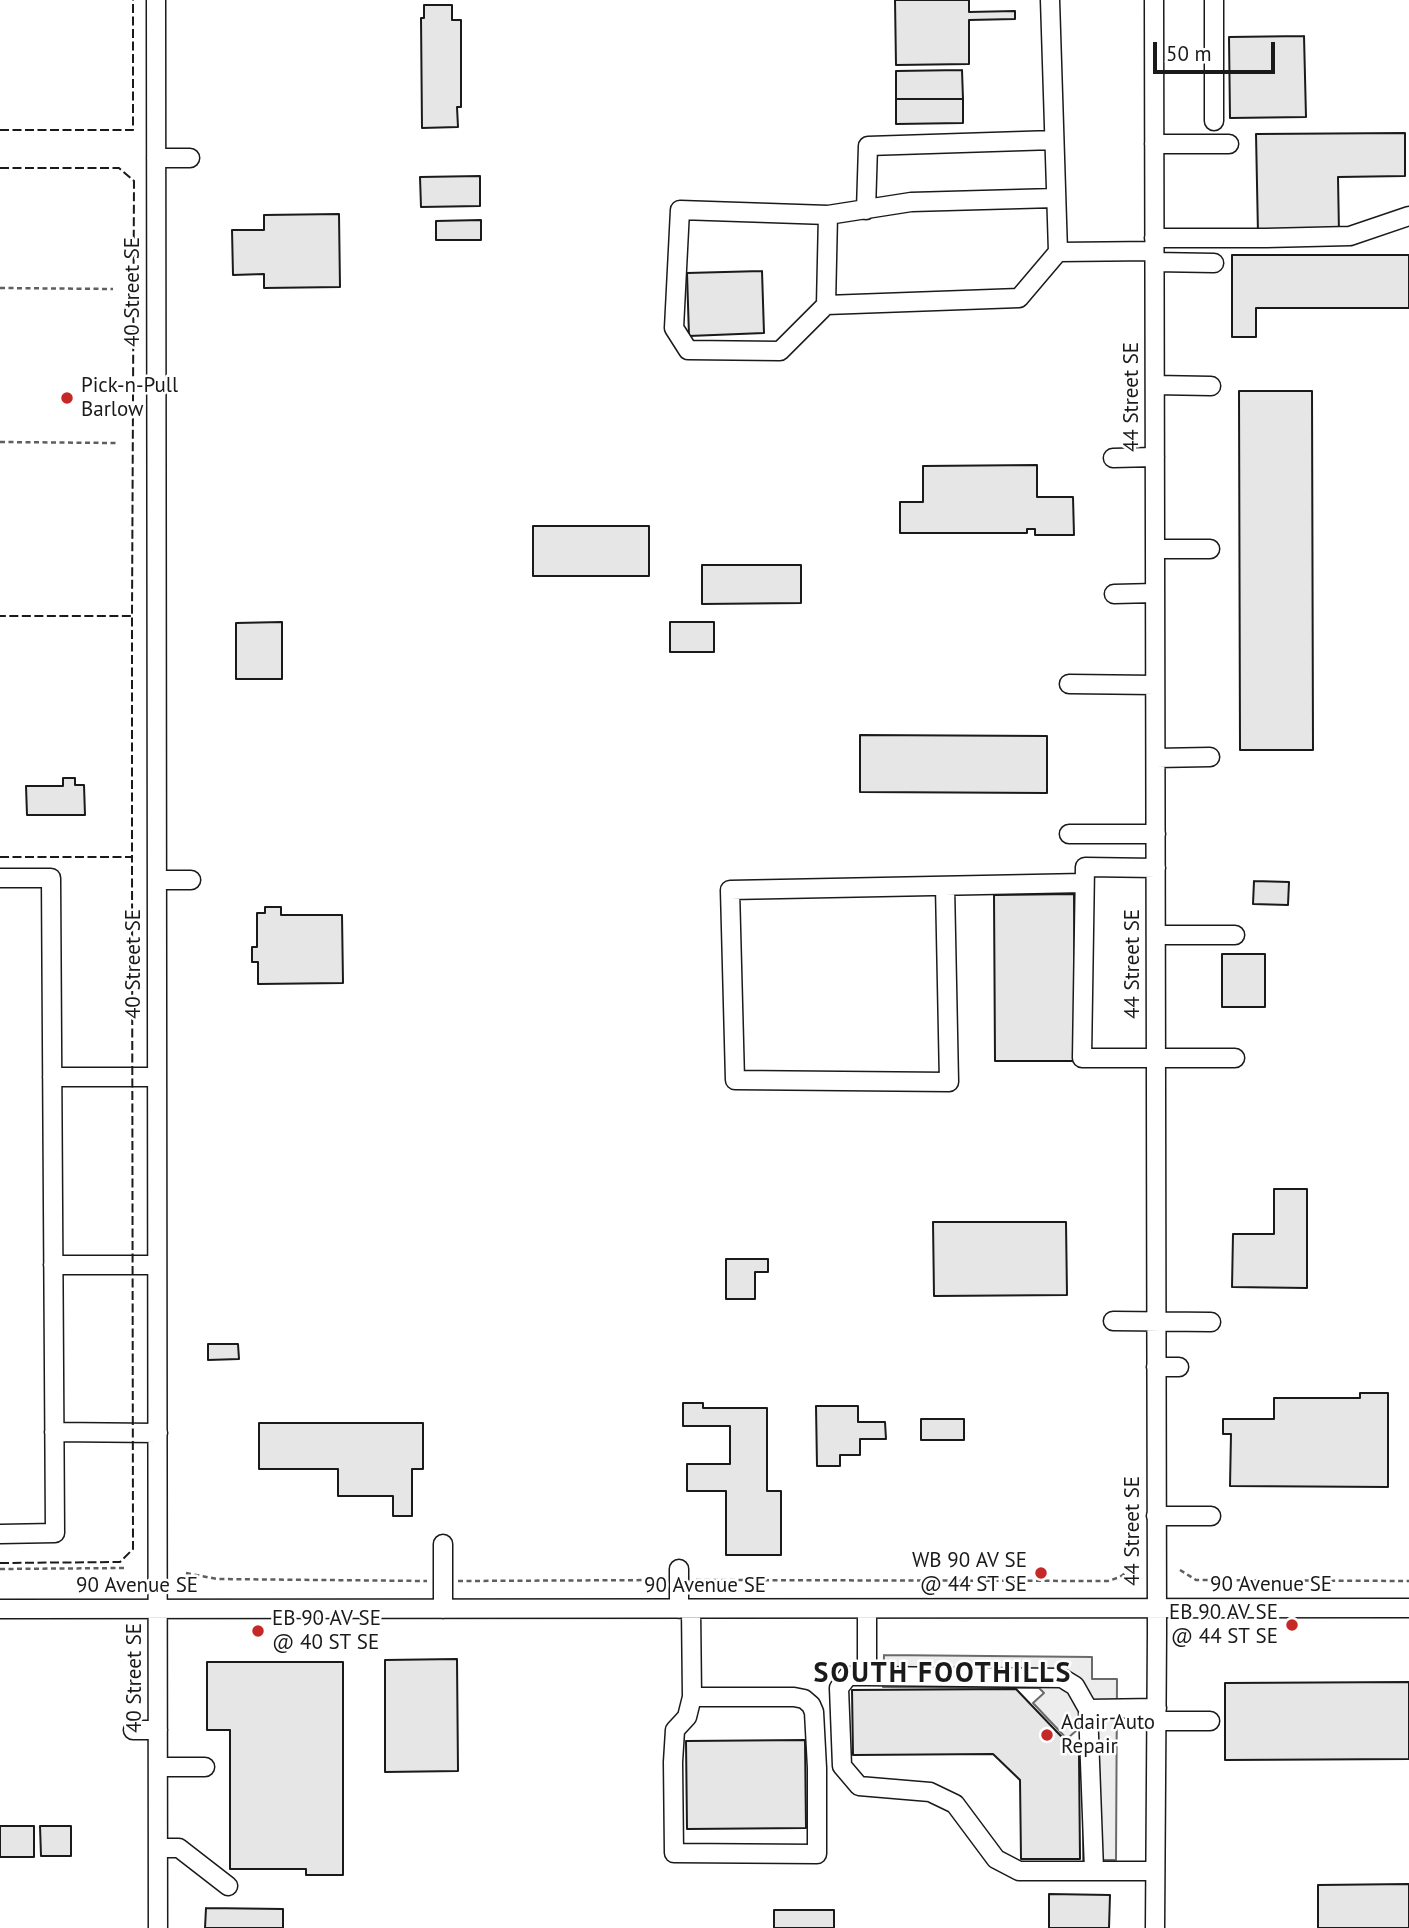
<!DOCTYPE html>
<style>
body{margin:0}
#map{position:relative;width:1409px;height:1928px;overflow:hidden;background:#fff;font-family:"PT Sans",sans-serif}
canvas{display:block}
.scale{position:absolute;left:1153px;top:42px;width:122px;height:32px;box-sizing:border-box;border:4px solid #1a1a1a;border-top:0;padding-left:9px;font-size:21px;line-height:24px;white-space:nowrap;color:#1a1a1a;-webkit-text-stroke:5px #fff;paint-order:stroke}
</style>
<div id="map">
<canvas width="1409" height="1928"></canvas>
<div class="scale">50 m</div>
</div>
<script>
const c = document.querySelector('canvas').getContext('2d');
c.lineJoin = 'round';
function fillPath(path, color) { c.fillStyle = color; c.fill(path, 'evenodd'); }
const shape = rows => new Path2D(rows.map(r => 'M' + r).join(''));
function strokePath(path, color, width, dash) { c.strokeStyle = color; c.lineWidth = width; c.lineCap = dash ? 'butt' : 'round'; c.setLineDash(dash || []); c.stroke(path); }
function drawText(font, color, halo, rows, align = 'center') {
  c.font = font + ' "PT Sans",sans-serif'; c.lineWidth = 5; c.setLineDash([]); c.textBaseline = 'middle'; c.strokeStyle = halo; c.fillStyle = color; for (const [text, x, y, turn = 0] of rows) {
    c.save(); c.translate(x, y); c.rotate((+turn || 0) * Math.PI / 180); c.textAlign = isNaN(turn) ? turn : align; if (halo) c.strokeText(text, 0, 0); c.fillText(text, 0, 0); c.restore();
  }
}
const parking = shape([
 [884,1655,1092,1657,1092,1679,1117,1679,1116,1860,1083,1860,1084,1734,1078,1729,1067,1739,1033,1703,1044,1693,1039,1688,883,1687,884,1655]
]);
fillPath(parking, '#ededed');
strokePath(parking, '#6a6a6a', 2);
const building = shape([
 [895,0,969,0,969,12,1015,11,1015,19,969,20,969,64,896,65,895,0],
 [424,5,452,5,452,20,461,20,461,107,457,107,458,127,422,128,421,18,424,18,424,5],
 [1304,36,1306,117,1230,118,1229,37,1304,36],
 [962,70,963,99,896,99,896,71,962,70],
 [896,99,963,99,963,123,896,124,896,99],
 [1405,133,1405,176,1338,177,1339,233,1258,234,1256,134,1405,133],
 [480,176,480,206,421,207,420,177,480,176],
 [339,214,340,287,264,288,264,274,233,275,232,230,264,230,264,215,339,214],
 [481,220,481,240,436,240,436,221,481,220],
 [1232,255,1409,255,1409,308,1256,308,1256,337,1232,337,1232,255],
 [762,271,764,333,689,336,687,273,762,271],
 [1239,391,1312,391,1313,750,1240,750,1239,391],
 [1037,465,1037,497,1073,497,1074,535,1035,535,1035,529,1027,529,1027,533,900,533,900,502,923,502,923,466,1037,465],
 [533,526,649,526,649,576,533,576,533,526],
 [702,565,801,565,801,603,702,604,702,565],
 [282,622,282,679,236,679,236,623,282,622],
 [670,622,714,622,714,652,670,652,670,622],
 [860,735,1047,736,1047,793,860,792,860,735],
 [63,778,75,778,75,785,84,785,85,815,27,815,26,786,63,786,63,778],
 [1254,881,1289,882,1288,905,1253,904,1254,881],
 [1074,894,1075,1061,995,1061,994,895,1074,894],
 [265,907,281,907,281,915,342,915,343,983,258,984,258,962,252,962,252,947,257,947,257,913,265,913,265,907],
 [1222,954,1265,954,1265,1007,1222,1007,1222,954],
 [1274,1189,1307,1189,1307,1288,1232,1287,1233,1234,1274,1234,1274,1189],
 [933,1222,1066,1222,1067,1295,934,1296,933,1222],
 [726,1259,768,1259,768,1272,755,1272,755,1299,726,1299,726,1259],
 [208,1344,238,1344,239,1359,208,1360,208,1344],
 [1360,1393,1388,1393,1388,1487,1230,1486,1231,1434,1223,1434,1223,1419,1274,1419,1274,1398,1360,1398,1360,1393],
 [683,1403,703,1403,703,1408,767,1408,767,1491,781,1491,781,1555,726,1555,726,1491,687,1491,687,1464,730,1464,730,1426,683,1426,683,1403],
 [816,1406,858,1406,858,1422,885,1422,886,1439,860,1439,860,1455,840,1455,840,1466,817,1466,816,1406],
 [921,1419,964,1419,964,1440,921,1440,921,1419],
 [259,1423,423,1423,423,1469,412,1469,412,1516,393,1516,393,1496,338,1496,338,1469,259,1469,259,1423],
 [457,1659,458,1771,385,1772,385,1660,457,1659],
 [207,1662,343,1662,343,1875,306,1875,306,1869,230,1869,230,1730,207,1730,207,1662],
 [1409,1682,1409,1759,1225,1760,1225,1683,1409,1682],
 [1016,1689,1079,1755,1080,1859,1021,1859,1020,1780,993,1754,853,1755,852,1690,1016,1689],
 [805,1740,806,1828,687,1829,686,1741,805,1740],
 [0,1826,34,1826,34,1857,0,1857,0,1826],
 [40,1826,71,1826,71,1856,41,1856,40,1826],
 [1409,1884,1409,1928,1318,1928,1318,1885,1409,1884],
 [1049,1894,1110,1895,1109,1928,1049,1928,1049,1894],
 [206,1908,283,1909,283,1928,205,1928,206,1908],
 [774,1910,834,1910,834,1928,774,1928,774,1910]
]);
fillPath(building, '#e6e6e6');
strokePath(building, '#1a1a1a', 2);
const minor = shape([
 [156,0,158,1928],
 [1050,0,1058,252,1019,298,826,305,780,351,688,350,674,328,680,210,828,215,911,202,1055,198],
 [1154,0,1157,1632,1155,1928],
 [1214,121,1214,0],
 [1154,144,1229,144],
 [156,158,190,158],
 [866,210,868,146,1054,140],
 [1154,238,1266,238,1350,236,1409,216],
 [1058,252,1154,251],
 [1155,262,1214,263],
 [826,305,828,215],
 [1155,385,1211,386],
 [1113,458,1155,457],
 [1155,549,1210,549],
 [1114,594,1155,593],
 [1069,684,1155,685],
 [1156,758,1210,757],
 [1069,834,1156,834],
 [1156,868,1085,867,1082,1058,1235,1058],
 [0,878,51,878,55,1533,0,1534],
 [157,880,191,880],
 [945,886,949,1082,735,1080,730,890,1084,883],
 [1156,935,1235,935],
 [52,1077,157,1077],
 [53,1265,157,1265],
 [1113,1321,1211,1322],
 [1156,1367,1179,1367],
 [54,1432,158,1433],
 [1156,1516,1211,1516],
 [679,1569,679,1609],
 [0,1609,1409,1608],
 [443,1609,443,1544],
 [691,1609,692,1697,687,1717,675,1730,673,1762,674,1853,817,1854,817,1768,814,1712,811,1705,804,1699,794,1697,692,1697],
 [867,1609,867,1676,1062,1678,1075,1686,1088,1709,1157,1708],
 [867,1676,848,1676,839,1688,842,1766,859,1786,930,1792,955,1804,996,1859,1019,1871,1155,1871],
 [1088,1709,1094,1870],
 [1157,1721,1210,1721],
 [133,1730,158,1730],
 [158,1767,205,1767],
 [158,1848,179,1848,228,1886]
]);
strokePath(minor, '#1a1a1a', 21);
strokePath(shape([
 [0,288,113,289],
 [0,442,116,443],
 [0,1569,125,1568],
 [1180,1570,1196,1580,1409,1581],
 [186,1573,217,1579,427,1581],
 [696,1580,1108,1581,1120,1577,1128,1571],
 [458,1581,662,1580]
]), '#5f5f5f', 2.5, [5, 3.5]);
strokePath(minor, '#fff', 18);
strokePath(shape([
 [0,130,133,130,133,0],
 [0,168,119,168,134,181,132,616,0,616],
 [0,857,132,857,132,616],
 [0,1563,120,1562,133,1549,132,857]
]), '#1a1a1a', 2, [9, 3.5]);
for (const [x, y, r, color] of [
 [67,398,7,"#c62828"],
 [1041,1573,7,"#c62828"],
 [1292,1625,7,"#c62828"],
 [258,1631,7,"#c62828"],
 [1047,1735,7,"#c62828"]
]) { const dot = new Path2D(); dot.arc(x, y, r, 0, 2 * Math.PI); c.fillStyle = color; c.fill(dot); strokePath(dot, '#fff', 2.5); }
drawText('21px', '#1a1a1a', '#fff', [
 ["40 Street SE",133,292,-90],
 ["44 Street SE",1132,397,-90],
 ["40 Street SE",134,964,-90],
 ["44 Street SE",1133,964,-90],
 ["44 Street SE",1133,1531,-90],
 ["90 Avenue SE",1271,1585],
 ["90 Avenue SE",137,1586],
 ["90 Avenue SE",705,1586],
 ["40 Street SE",135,1678,-90]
]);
drawText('21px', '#1a1a1a', '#fff', [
 ["Pick-n-Pull",81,386],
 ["Barlow",81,410],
 ["WB 90 AV SE",1027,1561,"right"],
 ["@ 44 ST SE",1027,1585,"right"],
 ["EB 90 AV SE",1278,1613,"right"],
 ["@ 44 ST SE",1278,1637,"right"],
 ["EB 90 AV SE",272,1619],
 ["@ 40 ST SE",272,1643],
 ["Adair Auto",1061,1723],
 ["Repair",1061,1747]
], 'left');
c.letterSpacing = '2px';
drawText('bold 28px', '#1a1a1a', '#fff', [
 ["SOUTH FOOTHILLS",943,1674]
]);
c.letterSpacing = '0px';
</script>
